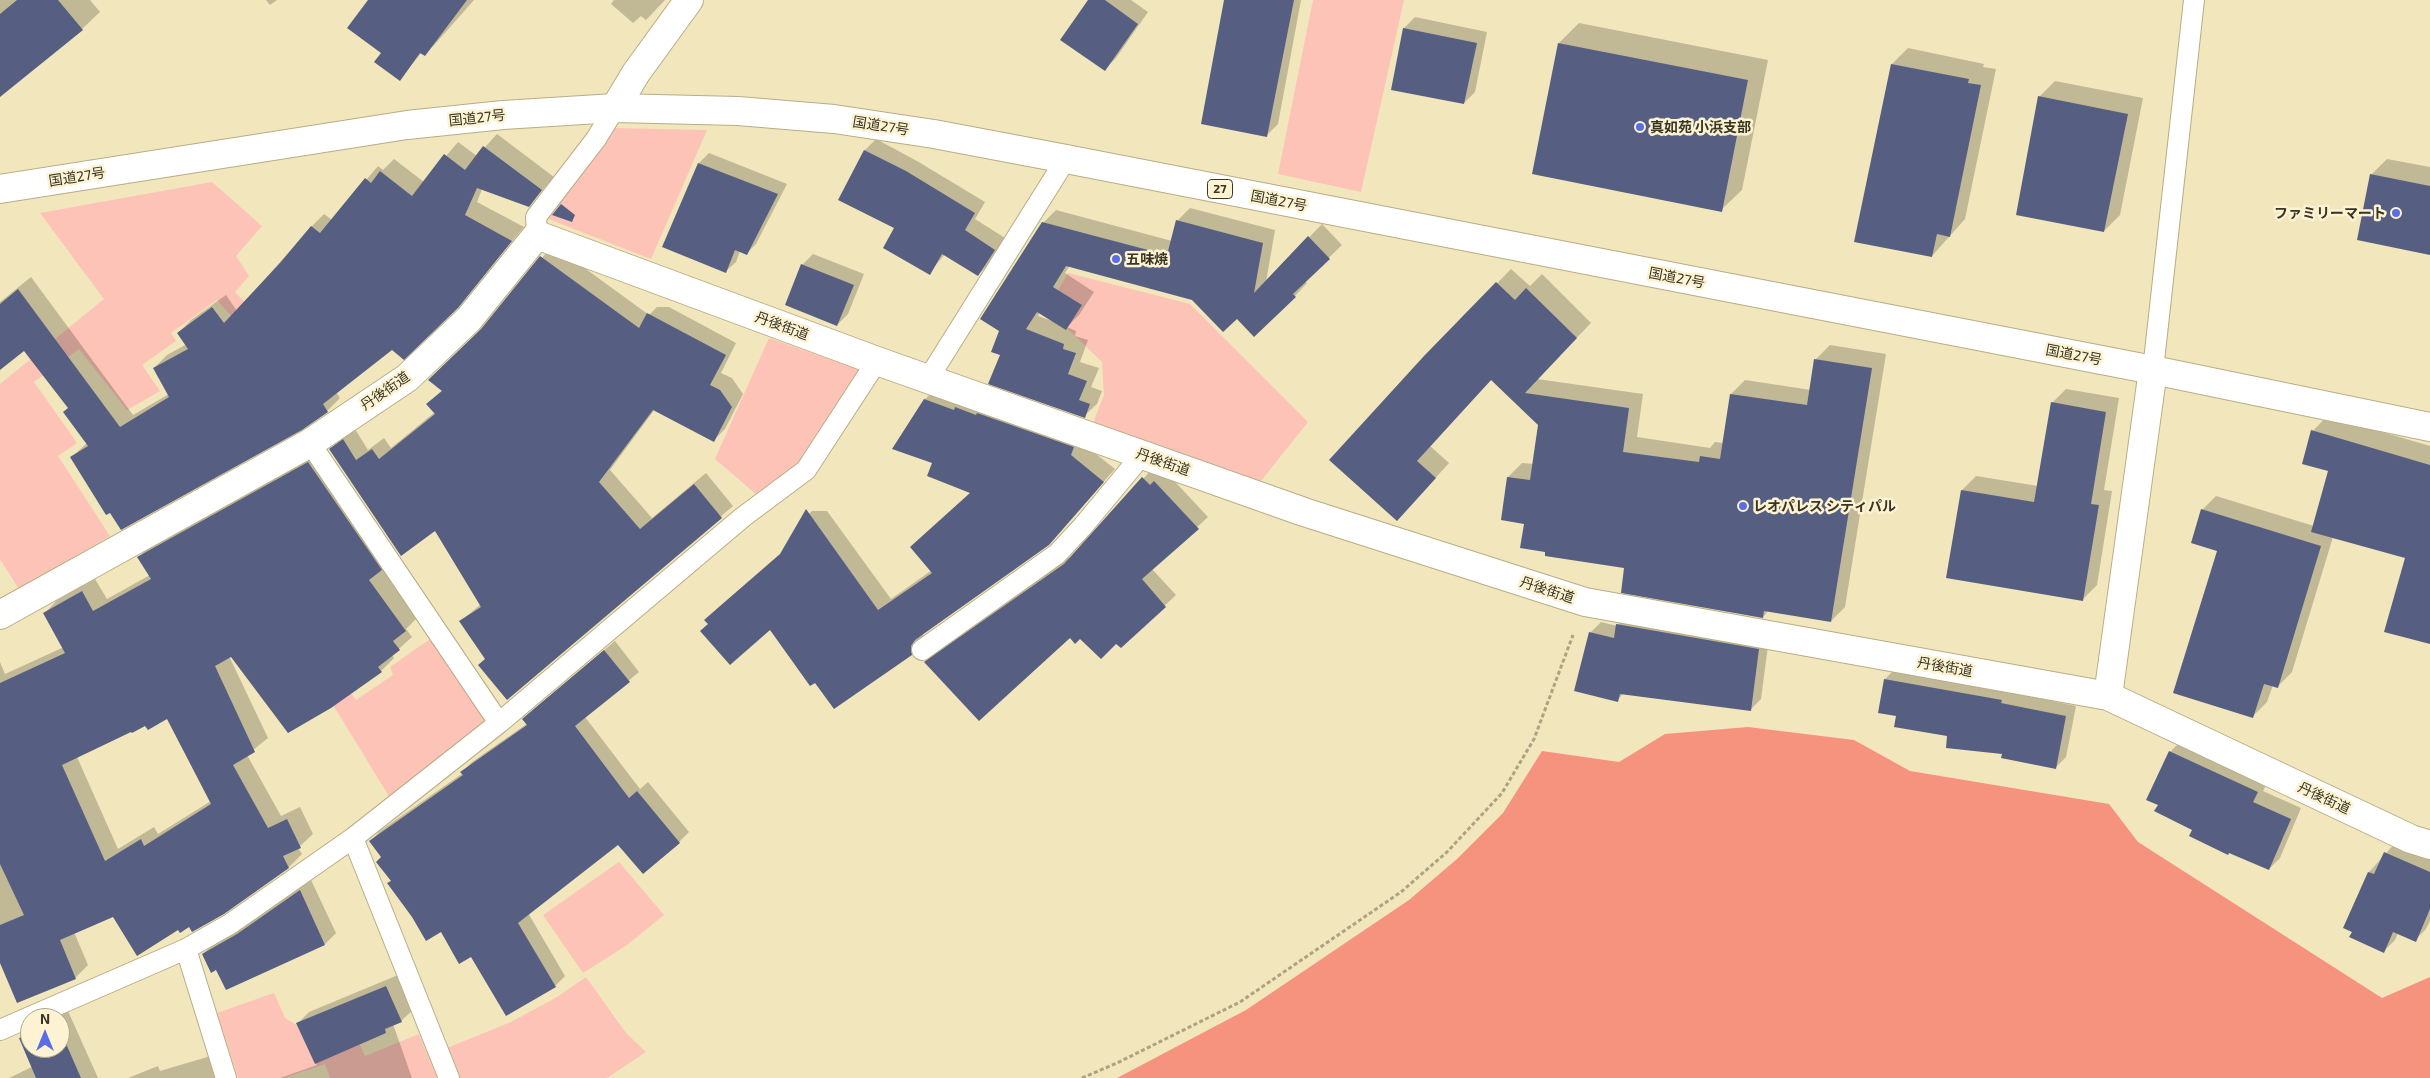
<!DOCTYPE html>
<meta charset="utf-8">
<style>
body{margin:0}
#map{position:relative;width:2430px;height:1078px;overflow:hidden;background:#f2e6bc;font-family:"Exo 2",sans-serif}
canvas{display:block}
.north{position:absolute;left:20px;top:1008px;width:50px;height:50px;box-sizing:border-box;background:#fdf3d2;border:1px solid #afa78c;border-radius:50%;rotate:0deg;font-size:14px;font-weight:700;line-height:20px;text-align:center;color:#393524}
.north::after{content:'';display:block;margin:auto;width:18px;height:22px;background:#5b6de4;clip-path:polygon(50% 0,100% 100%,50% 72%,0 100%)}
</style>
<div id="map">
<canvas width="2430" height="1078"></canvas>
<div class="north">N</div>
</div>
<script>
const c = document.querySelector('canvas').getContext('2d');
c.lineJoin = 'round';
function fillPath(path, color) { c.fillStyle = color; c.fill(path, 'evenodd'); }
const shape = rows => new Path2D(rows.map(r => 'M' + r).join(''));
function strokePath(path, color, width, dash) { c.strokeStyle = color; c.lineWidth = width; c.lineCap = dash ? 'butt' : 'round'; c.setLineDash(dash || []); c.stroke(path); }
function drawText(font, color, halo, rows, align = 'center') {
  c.font = font + ' "Exo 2","Noto Sans JP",sans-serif'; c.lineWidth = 5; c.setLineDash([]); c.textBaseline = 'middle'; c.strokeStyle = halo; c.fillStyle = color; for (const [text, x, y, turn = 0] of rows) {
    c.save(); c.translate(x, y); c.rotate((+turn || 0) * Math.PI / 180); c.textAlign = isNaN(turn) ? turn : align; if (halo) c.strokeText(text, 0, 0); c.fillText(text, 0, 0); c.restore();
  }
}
fillPath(shape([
 [1313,0,1404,0,1361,192,1278,174],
 [613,128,707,130,651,259,546,218],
 [212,182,262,226,236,256,249,276,235,292,254,312,239,325,217,300,171,333,176,341,142,365,160,391,127,410,79,349,34,382,77,443,58,456,110,536,19,589,0,559,0,384,104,299,40,213],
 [1068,273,1190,304,1308,422,1261,481,1093,423,1104,395,1102,362,1047,309],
 [769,338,859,370,800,463,757,495,715,459],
 [433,637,488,721,390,798,327,695,344,684,356,700,393,675,390,667],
 [619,862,664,915,627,945,583,973,543,915],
 [586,977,626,1033,646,1052,607,1078,459,1078,447,1048,511,1022,557,997],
 [274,993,285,1018,298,1026,344,1009,365,1056,419,1034,437,1078,330,1078,325,1064,284,1078,238,1078,217,1013]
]), '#fdc3b6');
fillPath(shape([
 [1748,727,1854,740,1910,771,2109,804,2138,842,2382,998,2430,977,2430,1078,1117,1078,1246,1010,1409,900,1457,859,1503,813,1542,751,1619,762,1665,734]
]), '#f6937e');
fillPath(shape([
 [0,0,90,0,100,12,82,29,0,95],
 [266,0,277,0,270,5],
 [369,0,474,0,436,43,425,54,422,52,400,79,382,53],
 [614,0,665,0,646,20,641,16,633,23,611,4],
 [1089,0,1131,0,1148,12,1116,58,1105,69],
 [1226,0,1301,0,1278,124,1267,135],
 [1415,17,1487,32,1475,92,1464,103,1392,89,1404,28],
 [1579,23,1768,60,1742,190,1721,210,1559,43],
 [1908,48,1984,64,1983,67,1996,69,1965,219,1932,256,1892,64],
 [2055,81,2143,98,2120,215,2104,231,2039,97],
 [497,134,554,177,529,205,482,189,477,202,524,227,457,307,392,348,336,392,340,398,327,411,72,457,87,443,69,408,25,349,0,368,0,302,31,277,133,415,169,394,154,368,167,355,187,344,178,333,191,320,226,295,237,311,311,227,324,214,332,220,378,166,383,170,394,159,424,182,458,142,477,156],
 [876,139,917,161,985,202,975,219,1005,238,989,264,978,275,945,254,929,273,896,228,840,199,865,150],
 [709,153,787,184,756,244,746,254,740,251,736,262,726,271,663,246,699,163],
 [2387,159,2430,167,2430,254,2371,175],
 [1190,208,1275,230,1266,282,1322,224,1342,245,1305,281,1307,283,1295,296,1237,317,1193,299,1070,265,1065,273,1094,292,1079,315,1067,327,1076,331,1075,336,1088,340,1080,362,1099,368,1091,387,1102,391,1097,404,1084,416,1001,354,1043,223,1056,210,1172,241,1178,220],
 [1040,312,1052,320,1052,321,1038,316],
 [553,245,649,315,657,307,669,307,736,343,721,373,732,378,743,394,725,429,714,440,655,409,610,470,652,518,706,473,733,506,508,699,486,659,461,621,481,604,435,529,330,449,355,429,368,450,384,438,391,448,435,412,428,404,442,390,484,327],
 [813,254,864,274,848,314,837,325,802,265],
 [1511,269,1530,286,1542,274,1591,323,1537,379,1643,394,1637,437,1710,448,1715,442,1723,443,1731,394,1745,380,1811,390,1816,359,1830,345,1886,354,1845,607,1831,621,1768,611,1763,617,1626,567,1525,523,1508,477,1522,463,1534,464,1539,425,1492,379,1430,446,1449,463,1411,505,1425,357],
 [937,388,1082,443,1115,469,1048,544,923,633,923,642,911,654,816,681,770,628,709,623,706,620,718,608,783,552,799,523,812,511,827,511,891,599,932,570,911,547,971,492,934,462,924,400],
 [2066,389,2119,398,2104,490,2112,491,2097,585,2083,599,1948,577,1962,490,1976,476,2038,486,2052,403],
 [2327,416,2430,446,2430,643,2406,557,2333,537,2292,672,2278,686,2273,685,2267,702,2253,716,2218,550,2202,510,2216,496,2314,526,2330,470,2313,431],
 [322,450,418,617,406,629,412,637,392,655,394,658,381,671,229,656,268,738,247,755,281,816,300,807,313,834,298,848,302,854,289,867,223,913,190,925,178,929,113,915,74,932,88,965,75,978,0,962,0,662,5,674,64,647,45,613,57,600,95,579,107,599,150,575,139,557,152,544],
 [167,717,211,801,158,834,154,827,118,849,77,757,131,730],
 [1154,467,1165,471,1208,517,1152,569,1176,595,1121,647,1116,642,1070,636,926,662,936,651,1073,555],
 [1629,613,1769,638,1761,699,1750,710,1624,693,1617,700,1590,633,1601,622,1617,626],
 [615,641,639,672,585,717,640,789,648,782,689,832,679,842,619,843,528,913,565,976,555,986,507,1014,471,955,441,931,413,916,388,883,392,880,383,857,371,841,380,831,463,773,462,772,472,762,528,723,534,709],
 [1896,668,2076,706,2066,757,2055,768,1949,735,1885,679],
 [2181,741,2268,781,2263,791,2301,808,2280,858,2269,869,2194,829,2159,804,2170,752],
 [2396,842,2430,857,2430,921,2426,929,2415,940,2398,933,2395,940,2384,951,2353,931,2369,872],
 [311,880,336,933,325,944,203,954,214,943,249,923],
 [398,975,413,1010,401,1021,393,1024,412,1078,280,1078,317,1065,297,1024,309,1012],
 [68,1011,98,1078,9,1078,32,1067,20,1038,30,1028,30,1048,60,1048,60,1018,52,1018],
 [214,1055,220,1078,128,1078,158,1066,160,1071]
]), '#0003');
fillPath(shape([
 [17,0,58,0,83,30,0,97,0,14],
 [368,0,467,0,425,56,420,53,400,81,374,62,381,53,347,28],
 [1088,0,1105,0,1138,24,1105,71,1060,40],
 [1224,0,1294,0,1267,137,1201,124],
 [1403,28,1477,43,1464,104,1391,90],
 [1558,43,1748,80,1722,212,1532,174],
 [1891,64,1969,79,1968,83,1981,85,1950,237,1937,234,1932,257,1854,242],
 [2038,96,2128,114,2104,232,2016,215],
 [483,146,542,190,529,207,477,188,465,215,512,241,458,308,404,360,392,350,323,404,328,412,302,430,121,530,110,513,106,515,70,457,88,446,63,412,68,408,24,351,0,370,0,304,18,289,120,427,169,397,153,368,188,349,177,333,212,307,224,323,280,263,311,226,320,233,365,178,371,183,380,171,412,196,444,154,465,170],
 [864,150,906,171,975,213,965,230,995,250,978,276,942,254,930,275,883,248,894,228,838,200],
 [698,163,778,194,747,255,735,250,726,273,662,247],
 [2370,174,2430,186,2430,255,2357,240],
 [561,204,575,215,572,222,552,215],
 [1176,220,1263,243,1254,293,1308,236,1330,259,1293,294,1296,297,1254,337,1237,319,1223,332,1192,300,1066,266,1053,287,1082,305,1066,330,1037,312,1026,329,1064,344,1063,349,1076,353,1068,374,1087,381,1079,400,1090,404,1085,418,988,384,1000,355,991,352,999,331,980,319,1042,222,1167,255],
 [540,256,639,328,647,313,726,355,710,385,720,390,732,407,714,442,653,410,599,482,640,529,694,484,722,518,507,700,478,665,485,659,459,621,481,607,435,531,401,556,329,449,343,439,356,460,372,449,379,459,435,414,426,404,442,391,428,380,481,329],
 [801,264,854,285,837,326,785,305],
 [1496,282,1515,300,1526,288,1577,338,1525,393,1629,408,1623,452,1699,462,1700,456,1720,459,1730,394,1807,405,1814,359,1872,368,1831,622,1764,611,1763,618,1621,593,1624,568,1545,556,1545,552,1520,548,1524,524,1501,520,1507,477,1530,480,1538,425,1491,380,1417,461,1436,478,1397,521,1329,460,1424,356],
 [924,399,954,410,955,407,976,415,977,413,1074,447,1071,455,1104,482,1049,545,915,640,911,646,912,655,834,709,815,683,810,686,770,630,730,665,700,631,708,624,704,620,780,554,806,509,878,610,932,573,910,547,970,493,927,476,932,463,892,449],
 [2051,402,2106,412,2091,504,2099,505,2083,601,1946,578,1961,490,2034,502],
 [2311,430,2430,465,2430,644,2384,632,2405,558,2311,532,2328,471,2302,464],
 [308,462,382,570,369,580,406,631,393,641,400,650,378,667,382,672,331,708,288,733,231,657,215,666,255,752,233,765,268,828,287,819,301,848,283,856,289,868,224,914,192,932,189,927,180,933,178,930,137,956,113,917,60,940,76,979,17,1003,0,963,0,925,24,915,0,864,0,683,65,653,43,613,82,591,93,611,151,579,137,557],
 [167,719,211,804,144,846,141,839,105,861,62,765,131,732,132,733,145,726,148,730],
 [1142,477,1150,485,1154,481,1199,529,1142,579,1166,607,1121,648,1116,644,1101,659,1080,639,1075,644,1070,638,979,721,924,662,1064,564],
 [2201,509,2321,546,2278,688,2264,684,2253,718,2173,693,2217,551,2191,543],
 [1616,624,1759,649,1751,711,1620,694,1618,702,1574,691,1589,632,1614,638],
 [604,650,630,682,575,726,629,798,637,791,680,843,643,874,618,845,518,923,556,987,506,1016,471,957,459,964,441,932,426,941,412,917,387,883,391,881,376,862,381,857,369,841,463,775,460,772,527,725,522,719],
 [1884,679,2002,700,2001,703,2066,716,2056,769,2001,758,2002,754,1946,748,1947,736,1894,727,1896,716,1878,713],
 [2169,751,2258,792,2253,802,2291,819,2269,870,2229,853,2228,855,2189,836,2192,830,2154,811,2158,805,2146,800],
 [2384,852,2430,872,2430,909,2416,942,2393,932,2384,953,2349,937,2352,932,2343,928,2368,872,2374,874],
 [300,890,325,945,226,990,216,970,211,973,202,954,237,934],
 [386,986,402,1022,385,1029,386,1033,315,1064,296,1023],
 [60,1030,81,1078,36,1078,19,1038,30,1033,30,1048,60,1048]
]), '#565f81');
const service = shape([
 [537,235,536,217,596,139,615,108],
 [2153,370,2194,0],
 [928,379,1066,159],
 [310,443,499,723],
 [922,650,1057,554,1083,526,1142,455],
 [353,838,449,1078],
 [186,949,226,1078],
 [0,1030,186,949,230,924,353,838,499,723,743,517,806,470,877,361]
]);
const minor = shape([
 [615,108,636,73,689,0],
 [0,615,310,443,407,378,469,319,537,235,877,361,1304,512,1585,602,2108,696,2411,839,2430,845],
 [2108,696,2153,370]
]);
const trunk = shape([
 [0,189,407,125,503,115,615,108,738,111,834,119,934,134,1066,159,2153,370,2430,427]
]);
strokePath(service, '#b9ad85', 22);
strokePath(minor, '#b9ad85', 30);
strokePath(trunk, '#b9ad85', 30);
strokePath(shape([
 [1082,1078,1117,1063,1240,1002,1401,892,1447,852,1502,793,1534,739,1573,635]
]), '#aca382', 3, [4, 2.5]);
strokePath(service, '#fff', 20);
strokePath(minor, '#fff', 28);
strokePath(trunk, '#fff', 28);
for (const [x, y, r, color] of [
 [1640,127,5,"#5b6de4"],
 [2396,213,5,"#5b6de4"],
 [1116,259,5,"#5b6de4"],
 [1743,506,5,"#5b6de4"]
]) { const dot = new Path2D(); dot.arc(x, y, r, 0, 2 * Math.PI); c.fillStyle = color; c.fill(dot); strokePath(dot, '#fdf3d2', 2); }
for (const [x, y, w] of [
 [1220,189,25]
]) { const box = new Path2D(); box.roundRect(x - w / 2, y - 9.5, w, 19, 4); c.fillStyle = '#fdf3d2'; c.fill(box); strokePath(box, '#393524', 1); }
drawText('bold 12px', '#393524', null, [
 ["27",1220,189]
]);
drawText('14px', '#393524', '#fdf3d2', [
 ["国道27号",477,118,-6],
 ["国道27号",881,126,9],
 ["国道27号",77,177,-9],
 ["国道27号",1279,201,11],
 ["国道27号",1677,278,11],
 ["丹後街道",782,326,20],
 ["国道27号",2074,355,11],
 ["丹後街道",385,391,-35],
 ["丹後街道",1163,462,19],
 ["丹後街道",1547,590,18],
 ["丹後街道",1945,667,10],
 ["丹後街道",2324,798,25]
]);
drawText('bold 14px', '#393524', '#fdf3d2', [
 ["真如苑 小浜支部",1650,127],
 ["ファミリーマート",2386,213,"right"],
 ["五味焼",1126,259],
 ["レオパレス シティパル",1753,506]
], 'left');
</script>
